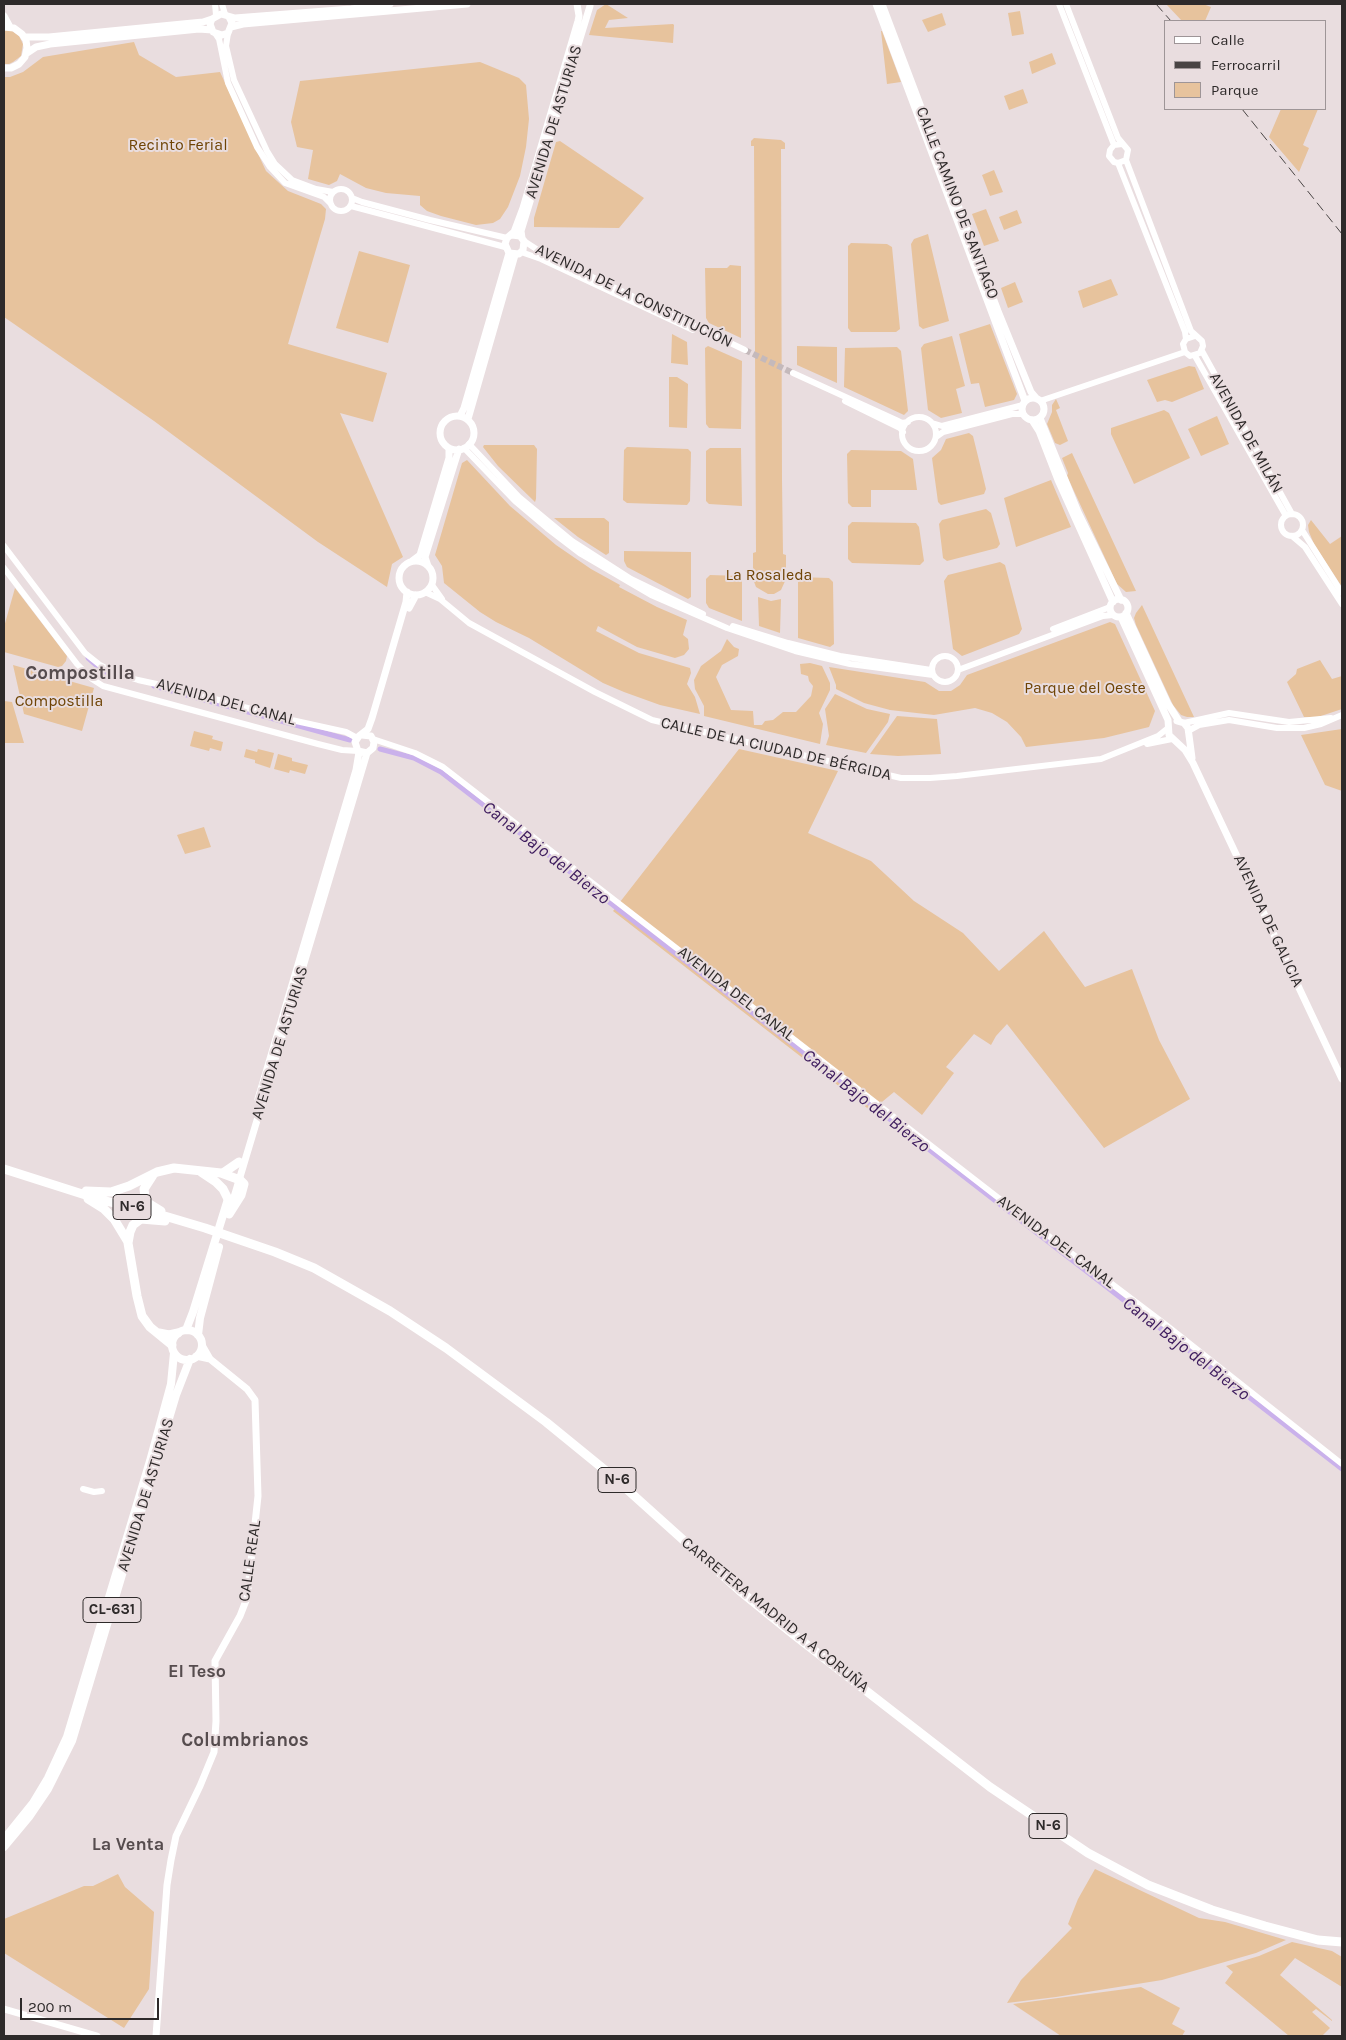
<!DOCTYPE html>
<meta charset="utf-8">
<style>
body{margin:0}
#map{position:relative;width:1346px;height:2040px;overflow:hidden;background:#e9dddf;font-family:Karla,sans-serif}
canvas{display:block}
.frame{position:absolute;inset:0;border:5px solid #2e2a2a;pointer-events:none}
.legend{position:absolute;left:1164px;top:20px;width:162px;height:90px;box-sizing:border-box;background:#e9dddf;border:1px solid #9e9597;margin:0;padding:6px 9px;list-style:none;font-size:15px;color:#2e2a2a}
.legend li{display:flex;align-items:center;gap:10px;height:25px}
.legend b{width:25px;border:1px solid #9e9597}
.scale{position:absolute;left:20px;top:1998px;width:139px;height:22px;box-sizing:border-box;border:2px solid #2e2a2a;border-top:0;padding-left:6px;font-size:15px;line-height:18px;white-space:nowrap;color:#2e2a2a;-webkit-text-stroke:4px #e9dddf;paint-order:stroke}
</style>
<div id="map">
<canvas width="1346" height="2040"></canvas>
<div class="frame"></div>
<ul class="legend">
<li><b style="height:6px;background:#fff"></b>Calle</li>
<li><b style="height:6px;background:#494444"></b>Ferrocarril</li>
<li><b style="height:14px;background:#e7c39d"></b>Parque</li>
</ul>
<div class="scale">200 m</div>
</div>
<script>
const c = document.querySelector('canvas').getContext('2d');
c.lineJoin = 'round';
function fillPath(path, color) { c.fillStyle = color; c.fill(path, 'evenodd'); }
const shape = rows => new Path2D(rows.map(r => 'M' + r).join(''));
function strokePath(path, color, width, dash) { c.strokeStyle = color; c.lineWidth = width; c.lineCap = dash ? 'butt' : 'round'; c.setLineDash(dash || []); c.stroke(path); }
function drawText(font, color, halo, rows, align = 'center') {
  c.font = font + ' Karla,sans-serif'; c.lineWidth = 4; c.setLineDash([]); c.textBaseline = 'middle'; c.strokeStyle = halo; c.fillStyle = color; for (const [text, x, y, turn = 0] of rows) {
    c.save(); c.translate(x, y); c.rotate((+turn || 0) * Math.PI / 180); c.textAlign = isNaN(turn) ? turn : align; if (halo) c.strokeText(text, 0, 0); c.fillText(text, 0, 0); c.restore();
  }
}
fillPath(shape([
 [606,4,628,18,609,20,605,28,673,24,674,25,673,43,589,35,597,10],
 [1166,4,1203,4,1211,7,1205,21,1182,21],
 [1020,11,1024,34,1012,36,1008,13],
 [942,13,946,25,928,32,922,20],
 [4,30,12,31,19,36,23,44,21,56,13,62,9,64,4,64],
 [881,31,882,31,901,82,887,84],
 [134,42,139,55,176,77,220,72,266,171,288,191,321,204,326,209,325,219,288,344,387,373,373,422,340,413,403,557,392,564,387,587,318,542,154,421,4,317,4,77,10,77,23,72,43,57],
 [1052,53,1056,64,1032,74,1029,62],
 [480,62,519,78,526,85,529,119,526,147,520,176,508,207,500,219,493,223,476,225,441,216,427,211,420,205,420,196,386,193,366,188,340,174,337,181,329,185,308,179,313,150,297,147,291,122,300,81],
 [1023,89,1028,103,1009,110,1004,96],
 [1281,109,1318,109,1303,145,1309,148,1299,172,1269,137],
 [754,138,781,140,785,143,785,149,781,149,782,480,783,554,786,555,786,579,781,590,774,594,768,594,756,587,753,579,753,553,756,552,754,146,751,146,751,141],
 [560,141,644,198,619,228,534,227,534,218,556,142],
 [994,170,1003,192,990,196,982,175],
 [986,209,999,241,984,246,972,214],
 [1017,210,1022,223,1004,230,999,217],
 [928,234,949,321,923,329,919,326,911,244,914,239],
 [851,243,887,244,892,247,900,329,896,332,851,332,848,328,848,246],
 [359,251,410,265,388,343,336,328],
 [730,265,741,266,741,338,709,323,706,318,705,268,727,268],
 [1111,279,1118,295,1083,308,1078,291],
 [1015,282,1023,302,1008,308,1001,288],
 [990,324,1017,394,1014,400,985,407,979,383,971,384,959,334],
 [672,334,687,342,688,365,671,363],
 [952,336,965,386,956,389,962,413,941,418,928,410,921,348,924,344],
 [708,346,742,361,741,429,709,428,706,424,705,348],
 [797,346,837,347,837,383,797,365],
 [897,347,901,351,908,411,904,415,844,387,845,348],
 [1189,366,1195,367,1204,389,1172,402,1165,400,1157,402,1147,380],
 [669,377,677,377,688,384,687,428,669,427],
 [1056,399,1060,408,1056,410,1068,441,1060,445,1055,443,1047,424,1052,412,1052,405],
 [1164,410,1169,413,1190,458,1134,484,1111,434,1111,428],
 [1217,416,1229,444,1201,456,1188,429],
 [969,433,973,436,986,489,984,494,941,505,938,502,932,458,941,450,946,439],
 [484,445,534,445,537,449,536,499,535,502,498,466,483,447],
 [627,447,688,449,691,452,690,501,687,505,627,503,623,500,624,450],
 [710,448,741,448,742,506,709,504,706,501,706,451],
 [851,450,901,451,913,459,917,490,871,490,871,507,852,507,848,503,847,454],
 [1072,453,1136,591,1126,592,1117,584,1067,476,1068,473,1062,458],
 [467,460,510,506,556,545,591,569,620,585,619,587,657,607,687,620,683,635,688,639,689,649,684,655,675,658,637,647,598,626,596,631,639,653,690,668,691,673,687,684,695,697,700,714,660,705,624,692,603,683,529,638,496,622,480,612,444,583,442,566,435,555,462,463],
 [1051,480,1071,527,1016,547,1004,498],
 [986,509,991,513,1000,544,997,548,947,561,943,558,939,524,942,520],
 [554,518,604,518,609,522,609,553,606,555,578,537],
 [1311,520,1330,544,1342,536,1342,587,1314,544,1309,532,1308,525],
 [852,522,916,523,919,527,924,561,920,565,852,563,848,559,848,526],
 [624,551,691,552,691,597,688,599,627,567,624,561],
 [1000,562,1005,565,1022,629,1019,634,962,656,953,649,944,581,948,575],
 [710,575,742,576,742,621,709,608,706,603,706,579],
 [798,577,829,578,833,582,834,644,830,647,798,638],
 [15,588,67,656,66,661,62,666,58,667,4,652,4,627],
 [758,597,771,601,781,599,780,633,759,626],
 [1142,605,1194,717,1187,717,1181,715,1173,705,1136,625,1134,618,1136,613],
 [1110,622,1115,624,1155,711,1149,727,1104,738,1026,747,1021,737,1007,722,992,713,975,708,934,715,890,710,864,703,836,689,836,685,829,667,925,682,939,691,951,691,960,685,967,675],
 [727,639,734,647,739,649,738,656,722,665,716,677,731,710,753,711,754,725,762,725,765,721,773,720,783,712,796,712,811,696,813,686,809,681,808,676,801,674,800,664,810,663,822,666,830,683,830,690,819,713,823,724,820,744,704,716,704,706,695,689,694,680,701,666,721,651],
 [1320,660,1332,679,1342,676,1342,709,1318,717,1304,717,1287,682,1296,674,1297,669],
 [13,665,94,688,82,731,24,714],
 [835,694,867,709,890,714,888,722,866,753,826,745,829,736,825,709],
 [4,701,12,702,24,743,4,743],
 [897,716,937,719,941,754,898,756,870,754],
 [1342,729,1342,791,1325,785,1301,735],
 [194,731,213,736,212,739,223,742,221,751,210,748,209,751,190,746],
 [246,749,257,752,258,749,274,753,270,768,255,763,255,760,244,757],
 [739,749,838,771,808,833,871,861,914,901,963,933,999,971,1044,931,1085,987,1132,969,1159,1040,1190,1099,1104,1148,1007,1024,996,1036,991,1045,974,1034,946,1067,954,1073,922,1115,894,1092,871,1111,613,911],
 [278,754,292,758,292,761,308,765,305,774,290,770,289,773,274,769],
 [204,827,211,847,185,854,177,835],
 [1095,1869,1199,1918,1225,1922,1286,1940,1256,1953,1162,1980,1056,1997,1007,2003,1021,1980,1072,1928,1068,1924,1078,1899],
 [118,1874,125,1887,154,1912,149,1989,124,2028,4,1953,4,1919,84,1886,93,1886],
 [1292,1942,1332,1951,1342,1957,1342,1987,1295,1958,1280,1975,1332,2020,1332,2021,1316,2009,1312,2012,1330,2028,1322,2036,1289,2036,1225,1983,1233,1972,1226,1966,1259,1956],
 [1141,1987,1180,2008,1172,2024,1185,2031,1182,2036,1061,2036,1013,2004]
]), '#e7c39d');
strokePath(shape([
 [88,658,103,671,116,676],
 [154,686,350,740],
 [380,749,414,758,441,772,1342,1469]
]), '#cab1eb', 5);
strokePath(shape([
 [745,350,793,373]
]), '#c4b9bb', 6, [6, 3]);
strokePath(shape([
 [215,4,216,15],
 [222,4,225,14],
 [1059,4,1114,145],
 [1066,4,1118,138,1128,150,1126,160,1118,163,1114,162,1109,156,1110,150,1114,145,1122,144],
 [215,33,219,39,228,83,257,147,270,167,285,183,324,197,331,204],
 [228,33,226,46,234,80,267,151,275,164,292,180,316,189,333,192],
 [1126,160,1191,331,1202,341,1203,346,1200,353,1190,356,1185,352,1183,344,1186,339,1195,336],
 [1118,163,1185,332,1186,339],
 '330 200a11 11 0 1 1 22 0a11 11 0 1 1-22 0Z',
 [352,198,362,202,430,220,507,238],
 [351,206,505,247],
 [524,241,544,254,745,350],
 [521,252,541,259,693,330],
 [1202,351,1292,514],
 [1195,356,1286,516],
 [793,373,896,420,902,423,908,422],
 [845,401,900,428,903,432],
 [1040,401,1185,352],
 '902 434a17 17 0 1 1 34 0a17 17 0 1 1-34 0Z',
 [932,423,942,426,1023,405],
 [936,437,943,432,1012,414,1023,414],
 [469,444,519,497,572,541,631,579,703,614],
 [464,448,515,501,547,528,581,554,651,595,727,628,795,651,850,664,933,675],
 '1281 525a11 11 0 1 1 22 0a11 11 0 1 1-22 0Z',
 [1302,530,1342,593],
 [1292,536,1305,547,1342,604],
 [4,546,85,653,100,665,115,673,138,680,175,688,287,719,346,732,357,738],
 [4,568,77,664,92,679,103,686,318,744,342,750,358,751],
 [432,585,442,599],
 [425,592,440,599,469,623,595,692,652,720,901,778,930,778,957,776,1101,759,1158,736,1168,728],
 [733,626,788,643,840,656,931,670],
 [1053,629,1110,607],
 '932 669a13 13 0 1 1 26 0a13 13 0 1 1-26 0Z',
 [958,670,1103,616,1113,615],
 [1184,723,1229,713,1289,722,1331,718],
 [1188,731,1199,725,1229,720,1277,728,1304,728,1321,724,1342,715],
 [373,739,415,753,443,767,996,1196,1166,1325,1342,1464],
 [1147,744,1172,739],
 [83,1489,94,1492,102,1491]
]), '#fff', 6);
strokePath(shape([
 [876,4,1025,401],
 [882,4,998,311,1031,392,1037,399],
 [4,16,10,27],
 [229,17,232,23,228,33,222,35,213,32,210,24,212,19,221,14,235,18,351,9,390,4],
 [4,27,14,28,22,34,26,40,27,48,25,57,19,64,11,68,4,68],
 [231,27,243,24,467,4],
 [24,37,49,37,203,22,212,19],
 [27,53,36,47,50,44,199,29,212,30],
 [512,235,520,236,524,241,523,250,519,254,509,253,505,244,507,238,514,232,523,208,578,21,579,16,577,4],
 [522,238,521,231,590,6],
 '1022 409a11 11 0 1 1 22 0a11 11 0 1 1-22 0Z',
 [460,416,464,408,509,253],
 '440 433a17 17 0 1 1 34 0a17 17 0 1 1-34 0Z',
 [1040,418,1078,512,1121,600],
 [468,419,515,255],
 [1032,420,1039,431,1058,480,1113,602],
 [412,561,420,555,449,458,449,448],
 '399 578a17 17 0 1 1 34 0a17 17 0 1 1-34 0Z',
 [428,566,425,557,459,449],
 '1110 608a9 9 0 1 1 18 0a9 9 0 1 1-18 0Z',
 [409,608,416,595],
 [1126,613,1168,704,1179,721],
 [1121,617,1168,720,1169,735,1185,750,1193,763,1342,1079],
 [1177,721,1184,723,1188,728,1192,758],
 [362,735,371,736,374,742,373,748,367,753,358,751,355,742,359,736,368,729,372,718,406,602,407,592],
 [258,1099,356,770,359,752],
 [231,1207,367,753],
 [196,1356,210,1359],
 [4,2009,97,2036],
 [156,2036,167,1885,171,1860,176,1836,200,1786,214,1752,216,1721,215,1661,240,1616,247,1598,258,1496,255,1400,247,1389,210,1359,202,1345]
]), '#fff', 7);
strokePath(shape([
 [186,1330,193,1312,228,1199],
 '172 1345a15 15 0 1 1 30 0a15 15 0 1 1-30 0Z',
 [198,1335,200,1318,219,1247],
 [4,1839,33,1803,48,1778,67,1737,150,1461,171,1384,174,1353],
 [4,1847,29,1817,48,1789,72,1741,176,1395,190,1359]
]), '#fff', 8);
strokePath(shape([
 [4,1169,98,1199,158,1214,205,1228,275,1252,314,1268,390,1311,446,1348,546,1422,611,1475,740,1591,793,1634,990,1787,1088,1853,1148,1885,1212,1910,1265,1926,1318,1940,1342,1942],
 [201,1172,216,1182,223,1189,228,1199],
 [223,1173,239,1162],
 [153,1175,144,1189,145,1197,148,1203,161,1211],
 [86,1191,111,1192,129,1186,157,1172,174,1168,221,1173,240,1180,244,1184,241,1195,229,1214],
 [88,1199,104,1209,114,1219,128,1242],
 [165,1221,141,1219,133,1225,130,1232,128,1243,137,1296,142,1316,150,1327,172,1345],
 [159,1333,169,1335,178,1333]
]), '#fff', 9);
strokePath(shape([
 [1156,4,1171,21],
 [1242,109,1342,234]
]), '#494444', 1, [10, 5]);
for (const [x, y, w] of [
 [132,1207,38],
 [617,1480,38],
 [112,1610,58],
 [1048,1826,38]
]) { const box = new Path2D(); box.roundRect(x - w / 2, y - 12.5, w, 25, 4); c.fillStyle = '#e9dddf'; c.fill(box); strokePath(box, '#2e2a2a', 1); }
drawText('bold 15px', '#2e2a2a', null, [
 ["N-6",132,1207],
 ["N-6",617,1480],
 ["CL-631",112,1610],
 ["N-6",1048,1826]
]);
drawText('16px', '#2e2a2a', '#e9dddf', [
 ["AVENIDA DE ASTURIAS",554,122,-73],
 ["CALLE CAMINO DE SANTIAGO",957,203,69],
 ["AVENIDA DE LA CONSTITUCIÓN",634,296,26],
 ["AVENIDA DE MILÁN",1246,433,61],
 ["AVENIDA DEL CANAL",226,702,15],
 ["CALLE DE LA CIUDAD DE BÉRGIDA",776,749,13],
 ["AVENIDA DE GALICIA",1268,921,65],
 ["AVENIDA DEL CANAL",736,994,38],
 ["AVENIDA DE ASTURIAS",280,1043,-73],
 ["AVENIDA DEL CANAL",1056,1242,37],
 ["AVENIDA DE ASTURIAS",146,1495,-73],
 ["CALLE REAL",250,1561,-82],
 ["CARRETERA MADRID A A CORUÑA",775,1615,39]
]);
drawText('16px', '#6f4405', '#e9dddf', [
 ["Recinto Ferial",178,145],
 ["La Rosaleda",769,575],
 ["Parque del Oeste",1085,688],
 ["Compostilla",59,701]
]);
drawText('italic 18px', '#3d1b5d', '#e9dddf', [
 ["Canal Bajo del Bierzo",546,853,38],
 ["Canal Bajo del Bierzo",866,1101,38],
 ["Canal Bajo del Bierzo",1186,1349,38]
]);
drawText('bold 18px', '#564c4e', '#e9dddf', [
 ["El Teso",197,1672],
 ["La Venta",128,1845]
]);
drawText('bold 19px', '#564c4e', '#e9dddf', [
 ["Compostilla",80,674],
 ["Columbrianos",245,1741]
]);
</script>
